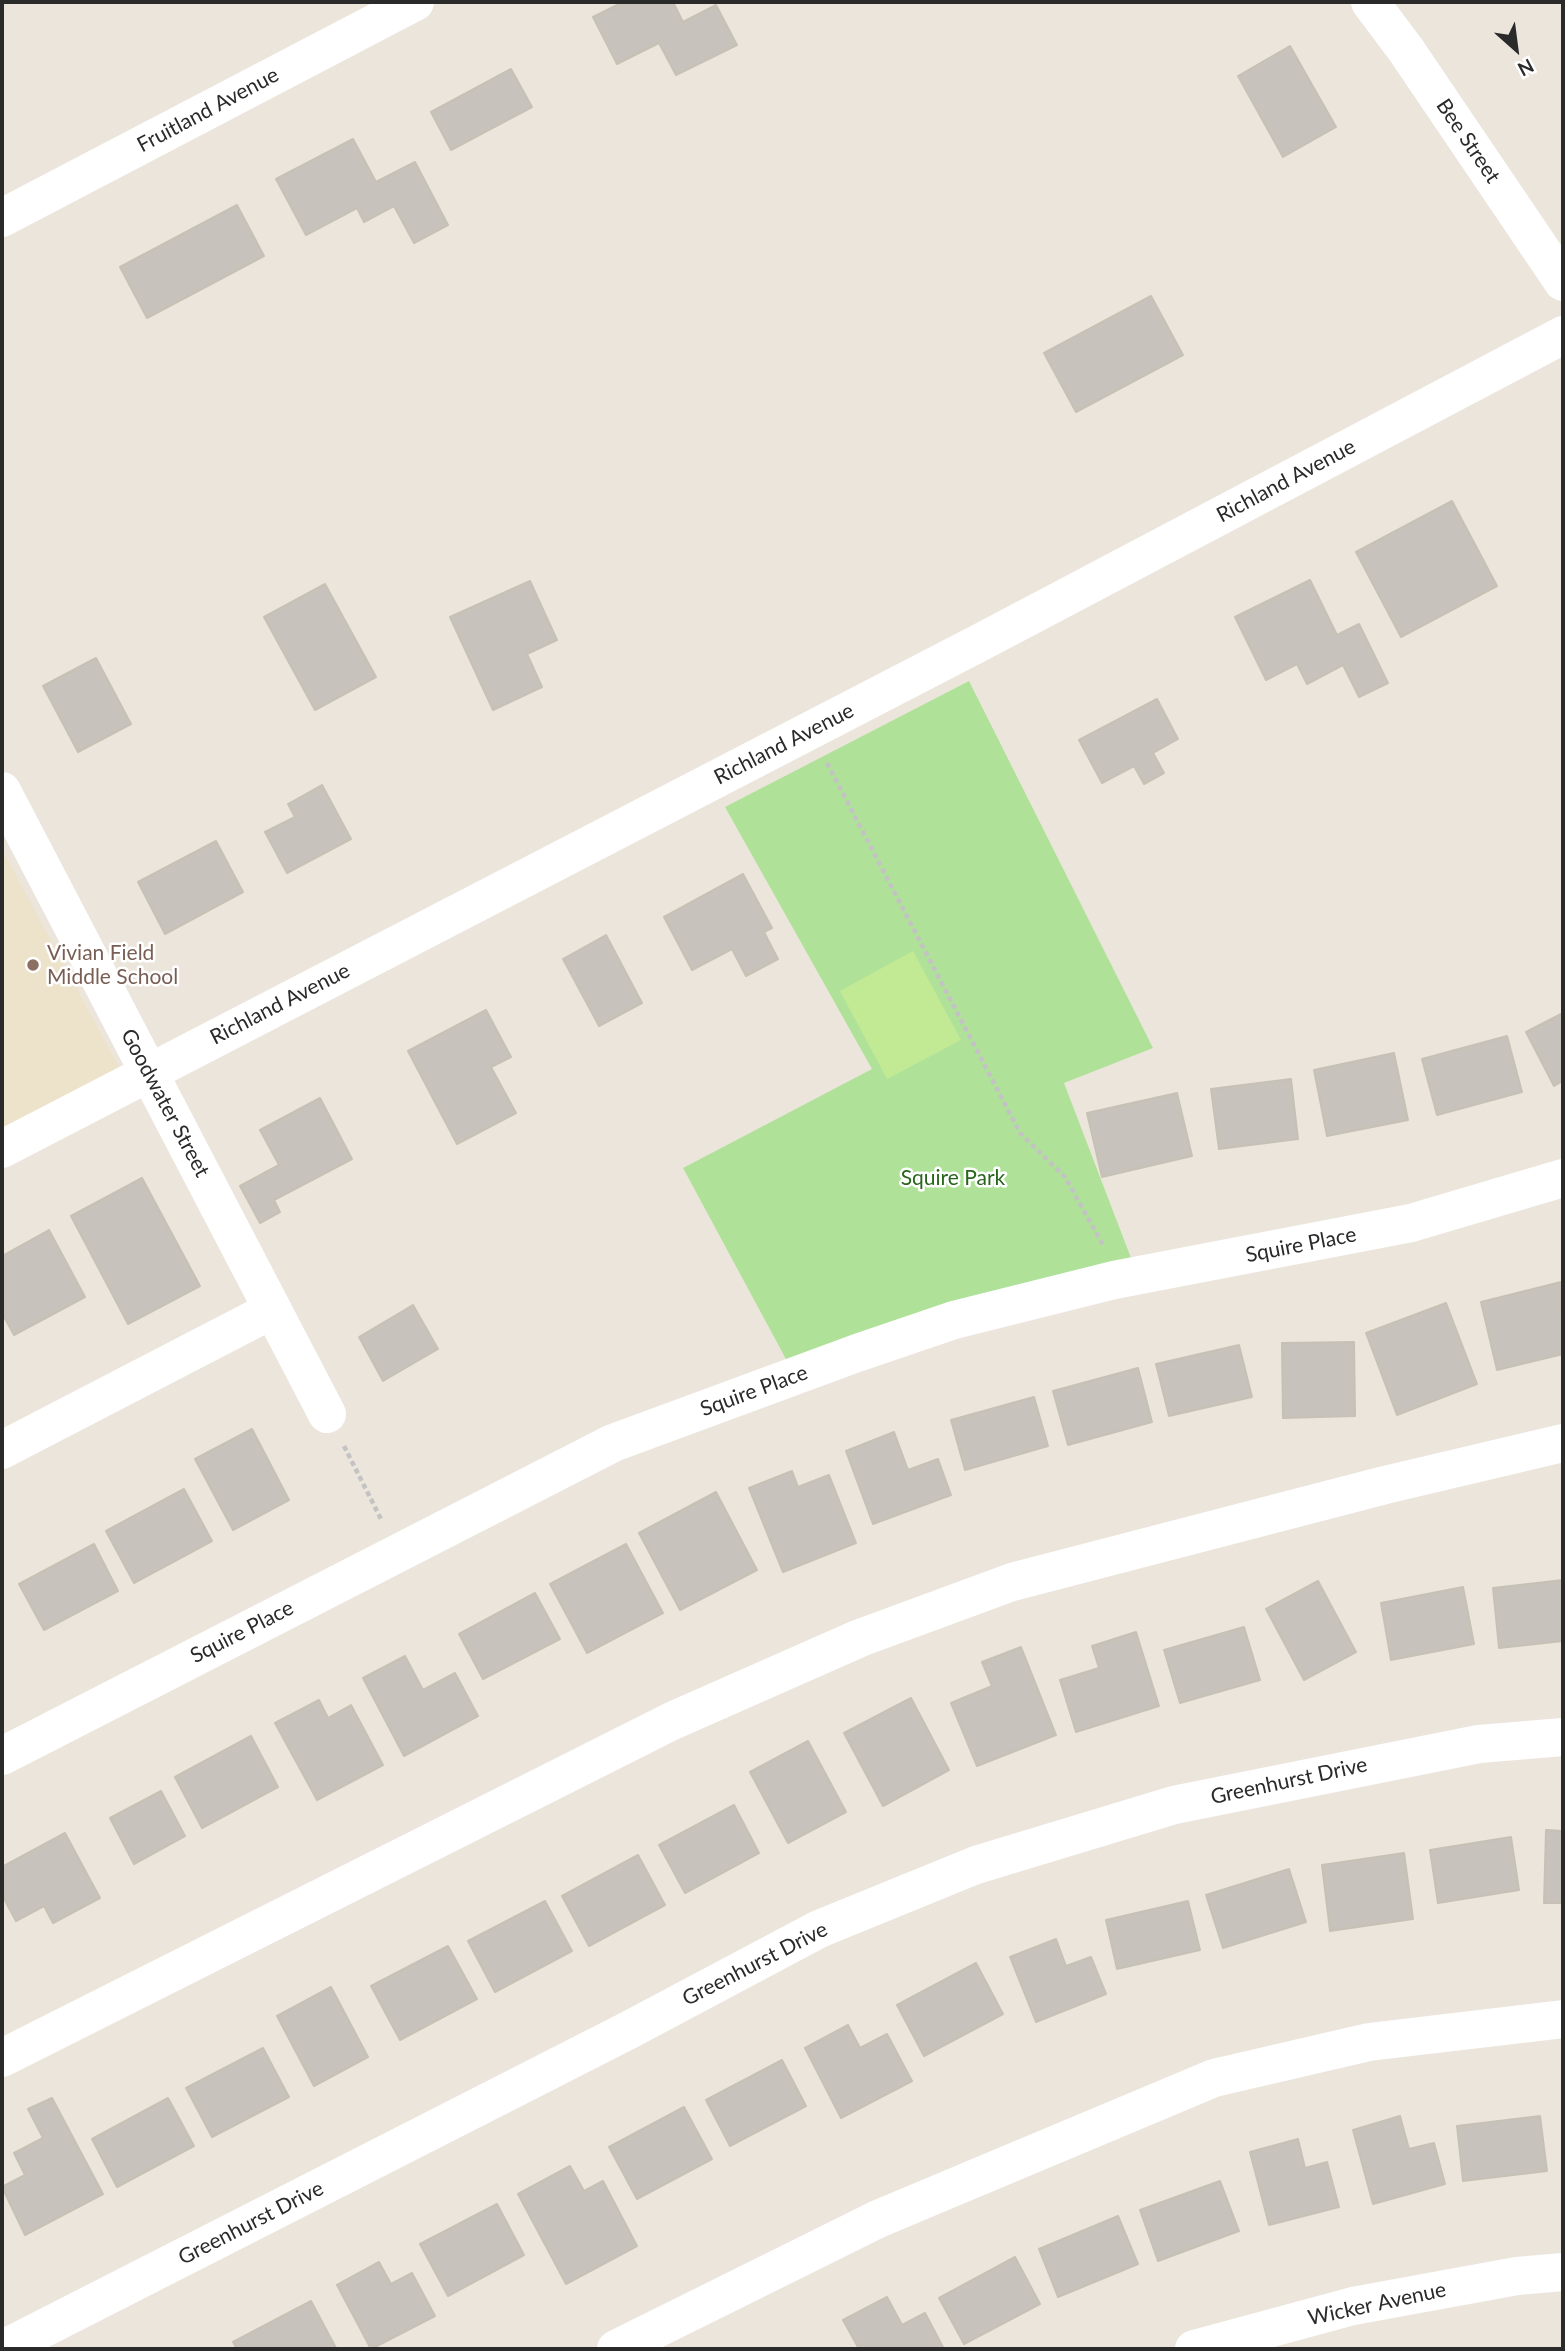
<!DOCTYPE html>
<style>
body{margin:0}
#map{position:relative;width:1565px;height:2351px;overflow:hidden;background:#ece5dc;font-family:Lato,sans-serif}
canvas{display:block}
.frame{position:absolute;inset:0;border:4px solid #2a2a2a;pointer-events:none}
.north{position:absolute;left:1481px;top:14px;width:70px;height:70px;-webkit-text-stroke:5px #fff;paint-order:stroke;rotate:152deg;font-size:19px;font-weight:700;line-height:28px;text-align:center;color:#2a2a2a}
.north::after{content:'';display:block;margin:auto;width:24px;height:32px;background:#2a2a2a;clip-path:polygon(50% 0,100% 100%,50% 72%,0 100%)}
</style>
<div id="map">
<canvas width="1565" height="2351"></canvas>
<div class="frame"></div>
<div class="north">N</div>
</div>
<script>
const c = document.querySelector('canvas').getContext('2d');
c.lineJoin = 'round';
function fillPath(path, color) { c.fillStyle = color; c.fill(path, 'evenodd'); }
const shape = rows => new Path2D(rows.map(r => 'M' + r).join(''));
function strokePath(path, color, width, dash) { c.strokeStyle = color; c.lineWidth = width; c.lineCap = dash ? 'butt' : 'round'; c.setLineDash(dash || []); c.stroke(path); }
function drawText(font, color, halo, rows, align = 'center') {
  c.font = font + ' Lato,sans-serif'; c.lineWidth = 5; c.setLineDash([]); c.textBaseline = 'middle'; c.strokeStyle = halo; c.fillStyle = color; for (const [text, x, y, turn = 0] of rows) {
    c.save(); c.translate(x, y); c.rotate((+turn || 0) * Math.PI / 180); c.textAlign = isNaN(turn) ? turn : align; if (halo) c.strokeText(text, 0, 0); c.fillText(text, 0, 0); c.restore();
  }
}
fillPath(shape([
 [2,849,127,1082,2,1147]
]), '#ede3cb');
fillPath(shape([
 [969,681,1153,1048,1064,1083,1136,1271,787,1361,683,1168,872,1069,725,807]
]), '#afe298');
fillPath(shape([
 [913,951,961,1040,887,1079,840,991]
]), '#c2e994');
const building = shape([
 [623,2,673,2,683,22,716,5,737,45,676,75,659,43,617,64,593,17,623,2],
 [1290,46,1336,127,1283,157,1238,76,1290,46],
 [511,69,532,107,451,150,431,112,511,69],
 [353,139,376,182,415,162,448,225,414,243,394,206,364,222,357,208,306,235,276,179,353,139],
 [237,205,264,256,147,318,120,267,237,205],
 [1151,296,1183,355,1076,412,1044,353,1151,296],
 [1452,501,1497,586,1401,637,1356,552,1452,501],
 [1310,580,1337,635,1359,624,1388,683,1359,697,1343,665,1307,684,1297,664,1266,680,1235,617,1310,580],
 [530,581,557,640,527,654,542,687,493,710,450,617,530,581],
 [325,584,376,677,315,710,264,617,325,584],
 [96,658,131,724,78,752,43,686,96,658],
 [1157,699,1178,739,1153,753,1164,773,1144,784,1134,766,1102,783,1079,740,1157,699],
 [322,785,351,839,287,873,265,832,295,817,288,804,322,785],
 [216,841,243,892,165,934,138,882,216,841],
 [743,874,772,928,764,932,778,959,746,976,732,949,692,970,664,917,743,874],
 [606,935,642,1003,599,1026,563,959,606,935],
 [486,1010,511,1057,491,1067,516,1113,457,1144,408,1051,486,1010],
 [1563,1013,1563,1081,1554,1086,1526,1032,1563,1013],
 [1507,1036,1522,1092,1437,1115,1422,1059,1507,1036],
 [1394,1053,1408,1120,1327,1136,1314,1070,1394,1053],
 [1291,1079,1298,1139,1219,1149,1211,1089,1291,1079],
 [1177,1093,1192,1156,1102,1177,1087,1113,1177,1093],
 [320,1098,352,1159,274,1200,280,1212,260,1223,240,1186,279,1165,260,1130,320,1098],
 [142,1178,200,1286,128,1324,71,1216,142,1178],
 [49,1230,85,1297,14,1335,2,1313,2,1256,49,1230],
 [1561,1282,1563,1354,1497,1370,1481,1302,1561,1282],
 [1446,1303,1477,1384,1397,1415,1366,1333,1446,1303],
 [413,1305,438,1349,383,1381,359,1337,413,1305],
 [1354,1342,1355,1416,1283,1418,1282,1343,1354,1342],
 [1239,1345,1252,1397,1169,1416,1156,1364,1239,1345],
 [1138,1368,1152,1422,1068,1445,1053,1391,1138,1368],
 [1034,1397,1048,1446,965,1470,951,1420,1034,1397],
 [252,1429,289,1500,233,1530,195,1459,252,1429],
 [894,1432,908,1470,938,1459,951,1495,873,1524,846,1451,894,1432],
 [792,1471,798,1487,829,1475,856,1543,783,1572,749,1488,792,1471],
 [184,1489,212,1541,134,1583,106,1531,184,1489],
 [716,1492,757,1570,680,1610,639,1533,716,1492],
 [94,1544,118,1591,44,1630,19,1584,94,1544],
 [626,1544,663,1613,587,1653,550,1584,626,1544],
 [1563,1580,1563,1641,1499,1648,1493,1588,1563,1580],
 [1318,1581,1356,1652,1304,1680,1266,1609,1318,1581],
 [1463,1587,1474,1644,1391,1660,1381,1603,1463,1587],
 [535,1593,560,1639,483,1679,459,1634,535,1593],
 [1244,1627,1260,1680,1180,1703,1164,1650,1244,1627],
 [1136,1632,1159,1706,1076,1732,1060,1680,1099,1668,1092,1646,1136,1632],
 [1021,1647,1056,1735,977,1766,951,1703,992,1686,982,1662,1021,1647],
 [405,1656,423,1690,455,1673,478,1716,404,1756,363,1678,405,1656],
 [911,1698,949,1770,883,1806,844,1733,911,1698],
 [319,1700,328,1718,351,1705,383,1765,317,1800,275,1723,319,1700],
 [251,1736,278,1787,202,1828,175,1777,251,1736],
 [808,1741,846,1812,788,1843,750,1772,808,1741],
 [161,1791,185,1836,134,1864,110,1818,161,1791],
 [734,1805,759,1853,685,1893,659,1845,734,1805],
 [1546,1830,1563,1831,1563,1903,1544,1903,1546,1830],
 [65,1833,100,1898,53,1923,44,1906,16,1921,2,1895,2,1867,65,1833],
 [1511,1837,1519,1890,1438,1903,1430,1850,1511,1837],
 [1404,1853,1413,1919,1330,1931,1322,1865,1404,1853],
 [638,1855,665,1905,589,1946,562,1896,638,1855],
 [1289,1869,1306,1922,1223,1948,1206,1895,1289,1869],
 [545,1901,572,1951,495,1992,468,1941,545,1901],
 [1188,1901,1200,1950,1117,1969,1106,1920,1188,1901],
 [1056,1939,1066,1966,1091,1957,1106,1994,1036,2022,1010,1957,1056,1939],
 [448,1946,477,1999,400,2040,371,1986,448,1946],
 [976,1963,1003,2014,924,2056,897,2005,976,1963],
 [331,1987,368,2057,314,2086,277,2016,331,1987],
 [848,2025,860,2048,887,2034,912,2081,841,2118,805,2048,848,2025],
 [263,2048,289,2097,212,2137,186,2088,263,2048],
 [782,2060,806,2106,730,2146,706,2100,782,2060],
 [52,2098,103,2194,25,2235,2,2187,25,2175,14,2153,43,2138,28,2109,52,2098],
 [168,2098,194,2146,117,2187,92,2139,168,2098],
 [684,2107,712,2159,637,2199,609,2147,684,2107],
 [1400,2116,1409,2149,1434,2143,1445,2184,1373,2204,1353,2130,1400,2116],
 [1540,2116,1547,2171,1463,2181,1457,2126,1540,2116],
 [1298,2139,1305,2168,1327,2162,1339,2207,1269,2225,1250,2152,1298,2139],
 [570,2166,584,2191,603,2181,637,2246,566,2284,518,2194,570,2166],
 [1220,2181,1239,2231,1158,2261,1140,2210,1220,2181],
 [497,2204,524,2255,448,2296,420,2244,497,2204],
 [1118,2216,1138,2264,1058,2297,1039,2249,1118,2216],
 [1015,2257,1040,2304,964,2344,939,2298,1015,2257],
 [379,2262,391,2284,412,2273,435,2316,371,2349,337,2285,379,2262],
 [887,2297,902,2325,925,2313,944,2349,859,2349,843,2320,887,2297],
 [311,2301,336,2348,237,2349,233,2342,311,2301]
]);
fillPath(building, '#c7c2bb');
strokePath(building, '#c7c1b5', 2);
strokePath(shape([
 [827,763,1020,1133,1065,1177,1103,1245],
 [344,1446,381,1519]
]), '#c3c3c3', 4.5, [5, 3.5]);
strokePath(shape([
 [1370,2,1406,50,1563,282],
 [2,218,415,2],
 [2,791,327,1414],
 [2,1149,981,642,1563,335],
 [2,1450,272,1310],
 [2,1756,613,1443,857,1353,954,1320,1114,1280,1411,1223,1563,1178],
 [2,2058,672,1721,860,1638,1012,1582,1385,1485,1563,1443],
 [3,2349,627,2031,819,1929,976,1865,1174,1805,1479,1744,1563,1737],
 [616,2349,878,2219,1214,2078,1369,2042,1563,2019],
 [1194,2349,1353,2306,1517,2276,1563,2272]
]), '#fff', 38);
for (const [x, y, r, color] of [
 [33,965,7,"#8d6e63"]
]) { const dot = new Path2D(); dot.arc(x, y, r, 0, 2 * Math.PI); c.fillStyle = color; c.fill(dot); strokePath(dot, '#fff', 2.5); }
drawText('21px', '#2a2a2a', '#fff', [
 ["Fruitland Avenue",208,110,-28],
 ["Bee Street",1468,141,56],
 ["Richland Avenue",1286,481,-28],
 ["Richland Avenue",784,744,-27],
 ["Richland Avenue",280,1004,-27],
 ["Goodwater Street",165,1103,62],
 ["Squire Place",1301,1245,-11],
 ["Squire Place",754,1391,-20],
 ["Squire Place",242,1632,-27],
 ["Greenhurst Drive",1289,1781,-12],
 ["Greenhurst Drive",755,1964,-27],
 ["Greenhurst Drive",251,2223,-27],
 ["Wicker Avenue",1377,2304,-12]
]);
drawText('21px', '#785e54', '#fff', [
 ["Vivian Field",47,953],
 ["Middle School",47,977]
], 'left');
drawText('21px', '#28661b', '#fff', [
 ["Squire Park",953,1178]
]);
</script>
